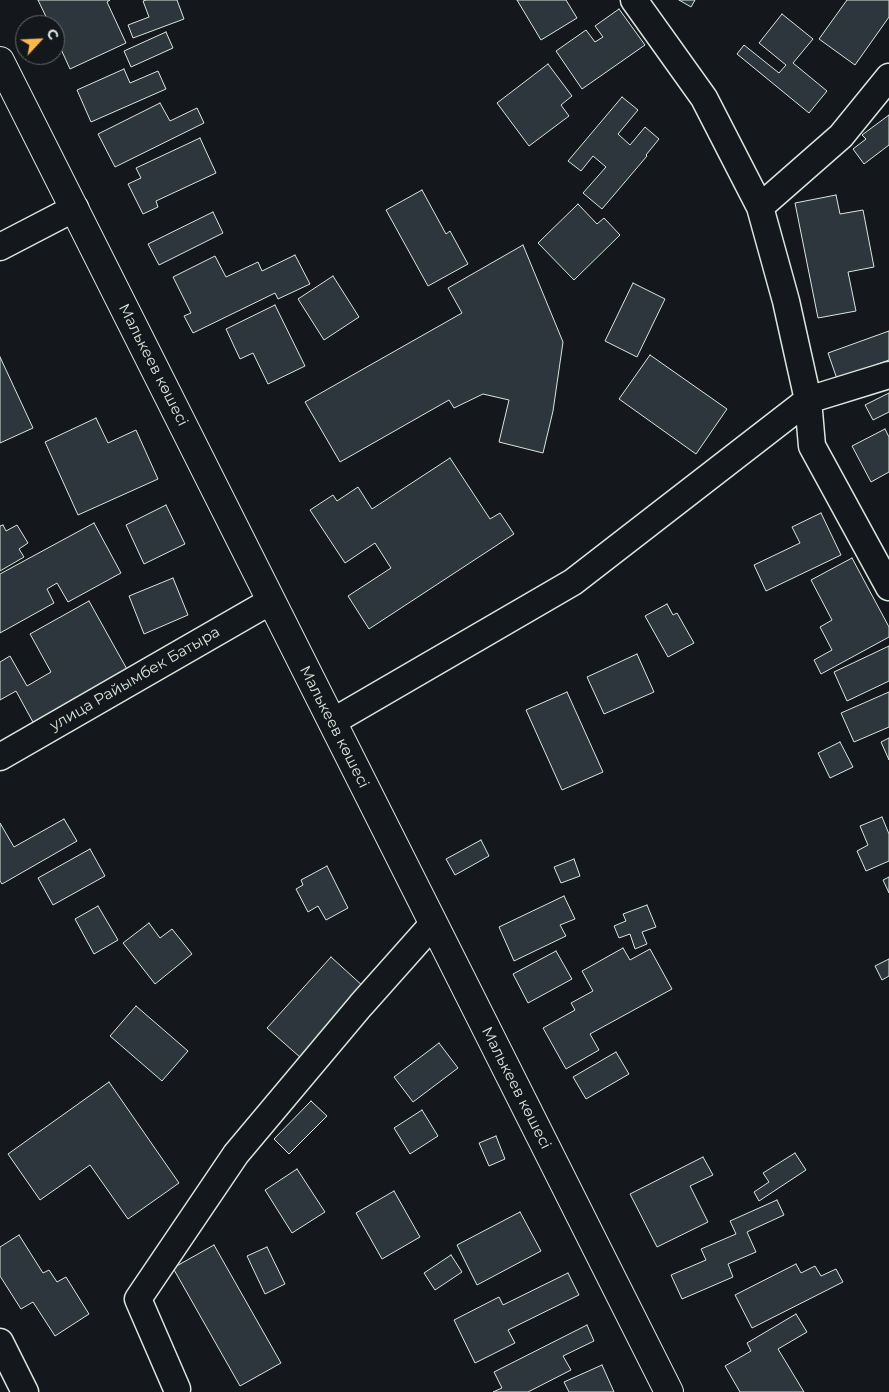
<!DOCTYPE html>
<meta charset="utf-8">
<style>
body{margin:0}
#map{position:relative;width:889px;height:1392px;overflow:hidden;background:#14181c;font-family:Montserrat,sans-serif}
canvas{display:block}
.north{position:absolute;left:15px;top:15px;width:50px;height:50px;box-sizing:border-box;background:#14181c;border:1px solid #626a69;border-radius:50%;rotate:65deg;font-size:14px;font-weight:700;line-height:20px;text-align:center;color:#d8e6dc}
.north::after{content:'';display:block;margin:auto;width:18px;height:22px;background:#ffb74d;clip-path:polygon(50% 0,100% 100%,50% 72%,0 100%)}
</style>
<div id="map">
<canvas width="889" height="1392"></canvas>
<div class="north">С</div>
</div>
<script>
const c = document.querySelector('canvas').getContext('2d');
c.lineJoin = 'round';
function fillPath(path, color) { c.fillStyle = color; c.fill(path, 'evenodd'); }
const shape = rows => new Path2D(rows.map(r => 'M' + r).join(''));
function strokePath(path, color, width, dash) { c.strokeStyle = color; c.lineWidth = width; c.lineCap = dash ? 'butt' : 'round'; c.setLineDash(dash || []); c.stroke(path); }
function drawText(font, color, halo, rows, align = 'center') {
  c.font = font + ' Montserrat,sans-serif'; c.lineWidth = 4; c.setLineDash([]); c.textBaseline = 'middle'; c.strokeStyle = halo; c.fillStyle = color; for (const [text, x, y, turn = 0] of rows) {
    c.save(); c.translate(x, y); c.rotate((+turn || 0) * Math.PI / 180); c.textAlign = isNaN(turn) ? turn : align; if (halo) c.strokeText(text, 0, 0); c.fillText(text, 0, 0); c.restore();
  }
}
const building = shape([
 [38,0,110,0,107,2,126,43,70,69,55,36,55,25,50,25,38,0],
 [146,0,177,0,184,19,133,38,128,25,149,17,143,1,146,0],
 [517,0,566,0,577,18,541,40,517,0],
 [679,0,695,0,691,7,679,0],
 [847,0,889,0,889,17,855,65,819,39,847,0],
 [619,9,645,45,582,89,556,51,586,30,595,42,603,37,595,26,619,9],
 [782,14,813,39,793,63,827,91,809,113,737,54,744,45,779,73,786,65,759,43,782,14],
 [166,32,173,48,131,67,124,51,166,32],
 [548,64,572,96,561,105,569,116,529,146,497,103,548,64],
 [124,69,130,83,158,71,166,89,91,122,77,90,124,69],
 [622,97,638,110,618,134,630,145,645,127,659,139,646,155,647,156,602,209,583,193,606,167,593,156,581,171,568,161,622,97],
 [160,103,170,121,197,108,204,123,115,167,98,134,160,103],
 [889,115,889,145,864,164,853,149,866,139,862,135,889,115],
 [200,138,216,173,156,201,158,207,143,214,128,184,141,178,136,168,200,138],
 [422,190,446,234,450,231,468,264,428,286,386,210,422,190],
 [836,195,840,214,863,210,874,267,848,272,856,311,818,318,795,203,836,195],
 [578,204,597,224,604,218,620,235,574,280,538,243,578,204],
 [213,212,223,233,159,265,148,244,213,212],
 [523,245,563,342,553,411,543,453,499,442,509,400,483,394,454,408,449,400,340,462,305,402,462,313,448,288,523,245],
 [295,255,310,284,278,299,275,293,193,333,184,316,191,313,173,277,215,256,226,277,258,262,262,271,295,255],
 [333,276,359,317,324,340,298,299,333,276],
 [633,283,665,299,637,357,605,341,633,283],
 [275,305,305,366,268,384,253,353,240,359,226,329,275,305],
 [889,331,889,360,837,379,828,353,889,331],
 [650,355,727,409,696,454,619,399,650,355],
 [0,357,33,428,0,443,0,357],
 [889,393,889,412,873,420,865,405,889,393],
 [96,418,108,443,136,430,158,479,78,515,45,442,96,418],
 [885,429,889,437,889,472,871,482,852,446,885,429],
 [450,458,490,519,500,513,514,534,369,629,348,596,391,568,375,543,345,563,310,510,333,495,337,501,358,487,372,509,450,458],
 [166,505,185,544,144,564,126,525,166,505],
 [821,513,841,555,766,591,754,565,800,543,792,527,821,513],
 [94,523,121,573,68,602,57,583,47,589,54,603,0,633,0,574,94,523],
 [3,525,6,531,17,525,28,543,19,549,24,557,0,571,0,526,3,525],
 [852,558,889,627,889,637,821,674,814,660,832,650,820,627,832,620,811,580,852,558],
 [173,578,188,615,144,634,129,596,173,578],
 [89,601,128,671,34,724,16,691,0,700,0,662,10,656,27,686,51,672,30,634,89,601],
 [667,604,673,615,677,613,694,643,668,657,645,616,667,604],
 [889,646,889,681,847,701,834,672,889,646],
 [637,654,654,692,604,714,587,677,637,654],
 [567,692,603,772,562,790,526,710,567,692],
 [889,692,889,727,854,742,841,713,889,692],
 [889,738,889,760,881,742,889,738],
 [840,742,853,767,830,778,818,753,840,742],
 [882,817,889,834,889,861,866,871,857,851,868,845,860,826,882,817],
 [64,819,77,841,2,884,0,881,0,823,14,847,64,819],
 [481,840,489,856,455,875,446,859,481,840],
 [90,849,105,876,53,905,38,878,90,849],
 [574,859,580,876,561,883,554,867,574,859],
 [327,866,348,908,326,920,318,906,308,912,296,889,303,885,301,880,327,866],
 [889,877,889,893,883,880,889,877],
 [564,896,575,919,560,925,566,936,514,961,499,927,564,896],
 [647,905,656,927,642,932,647,944,635,949,630,934,619,938,614,926,626,921,623,914,647,905],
 [98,906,118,940,94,954,75,919,98,906],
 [149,923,160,938,172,929,192,954,155,984,123,943,149,923],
 [623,948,630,960,650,949,672,989,590,1034,599,1050,566,1069,543,1028,575,1010,571,1003,593,991,582,971,623,948],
 [556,951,572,979,528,1003,513,974,556,951],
 [331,957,364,987,301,1058,267,1028,331,957],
 [889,959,889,976,882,980,875,966,889,959],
 [136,1006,188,1051,162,1081,110,1036,136,1006],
 [439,1043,458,1068,413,1102,394,1077,439,1043],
 [616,1052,629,1074,586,1099,573,1077,616,1052],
 [109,1082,179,1183,128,1219,90,1165,40,1200,8,1154,109,1082],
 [311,1101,327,1116,289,1154,274,1139,311,1101],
 [422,1110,438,1136,410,1154,394,1128,422,1110],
 [496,1136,505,1159,489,1166,479,1143,496,1136],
 [795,1153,806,1170,759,1201,754,1192,769,1182,763,1173,795,1153],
 [703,1157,713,1175,690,1186,708,1222,657,1247,630,1194,703,1157],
 [297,1169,325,1212,292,1233,265,1190,297,1169],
 [394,1191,420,1237,382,1259,356,1213,394,1191],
 [777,1200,784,1215,747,1232,756,1252,728,1264,733,1277,682,1299,671,1275,706,1260,701,1249,736,1234,730,1221,777,1200],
 [520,1212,541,1251,477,1285,457,1245,520,1212],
 [19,1235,43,1273,49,1270,57,1282,66,1277,89,1314,55,1336,33,1302,21,1309,0,1276,0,1247,19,1235],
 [214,1245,281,1363,240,1386,173,1268,214,1245],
 [267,1247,285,1284,265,1294,247,1256,267,1247],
 [451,1255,462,1272,435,1290,424,1273,451,1255],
 [796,1264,801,1273,815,1266,821,1276,836,1269,843,1282,752,1328,735,1295,796,1264],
 [568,1273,579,1295,508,1330,515,1343,475,1363,454,1320,499,1297,503,1305,568,1273],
 [796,1314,807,1332,778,1349,804,1392,740,1392,725,1366,751,1351,747,1343,796,1314],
 [587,1325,594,1341,563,1356,571,1370,528,1392,493,1392,502,1388,494,1372,587,1325],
 [602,1365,614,1392,569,1392,564,1382,602,1365]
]);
fillPath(building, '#2c363c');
strokePath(building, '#d8e6dc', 1);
const minor = shape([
 [634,0,704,98,760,207,786,301,808,400,812,446,889,587],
 [760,207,841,136,889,77],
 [0,247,75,208],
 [332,722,573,582,808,400,889,375],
 [0,757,271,601],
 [0,1342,25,1392],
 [177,1389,138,1299,236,1154,361,1005,433,924]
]);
const major = shape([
 [0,61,669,1392]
]);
strokePath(minor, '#d8e6dc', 29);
strokePath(major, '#d8e6dc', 30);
strokePath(minor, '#14181c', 26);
strokePath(major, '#14181c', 28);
drawText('15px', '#d8e6dc', '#14181c', [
 ["Малькеев көшесі",153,365,63],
 ["улица Райымбек Батыра",135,679,-30],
 ["Малькеев көшесі",334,727,63],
 ["Малькеев көшесі",516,1088,63]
]);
</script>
